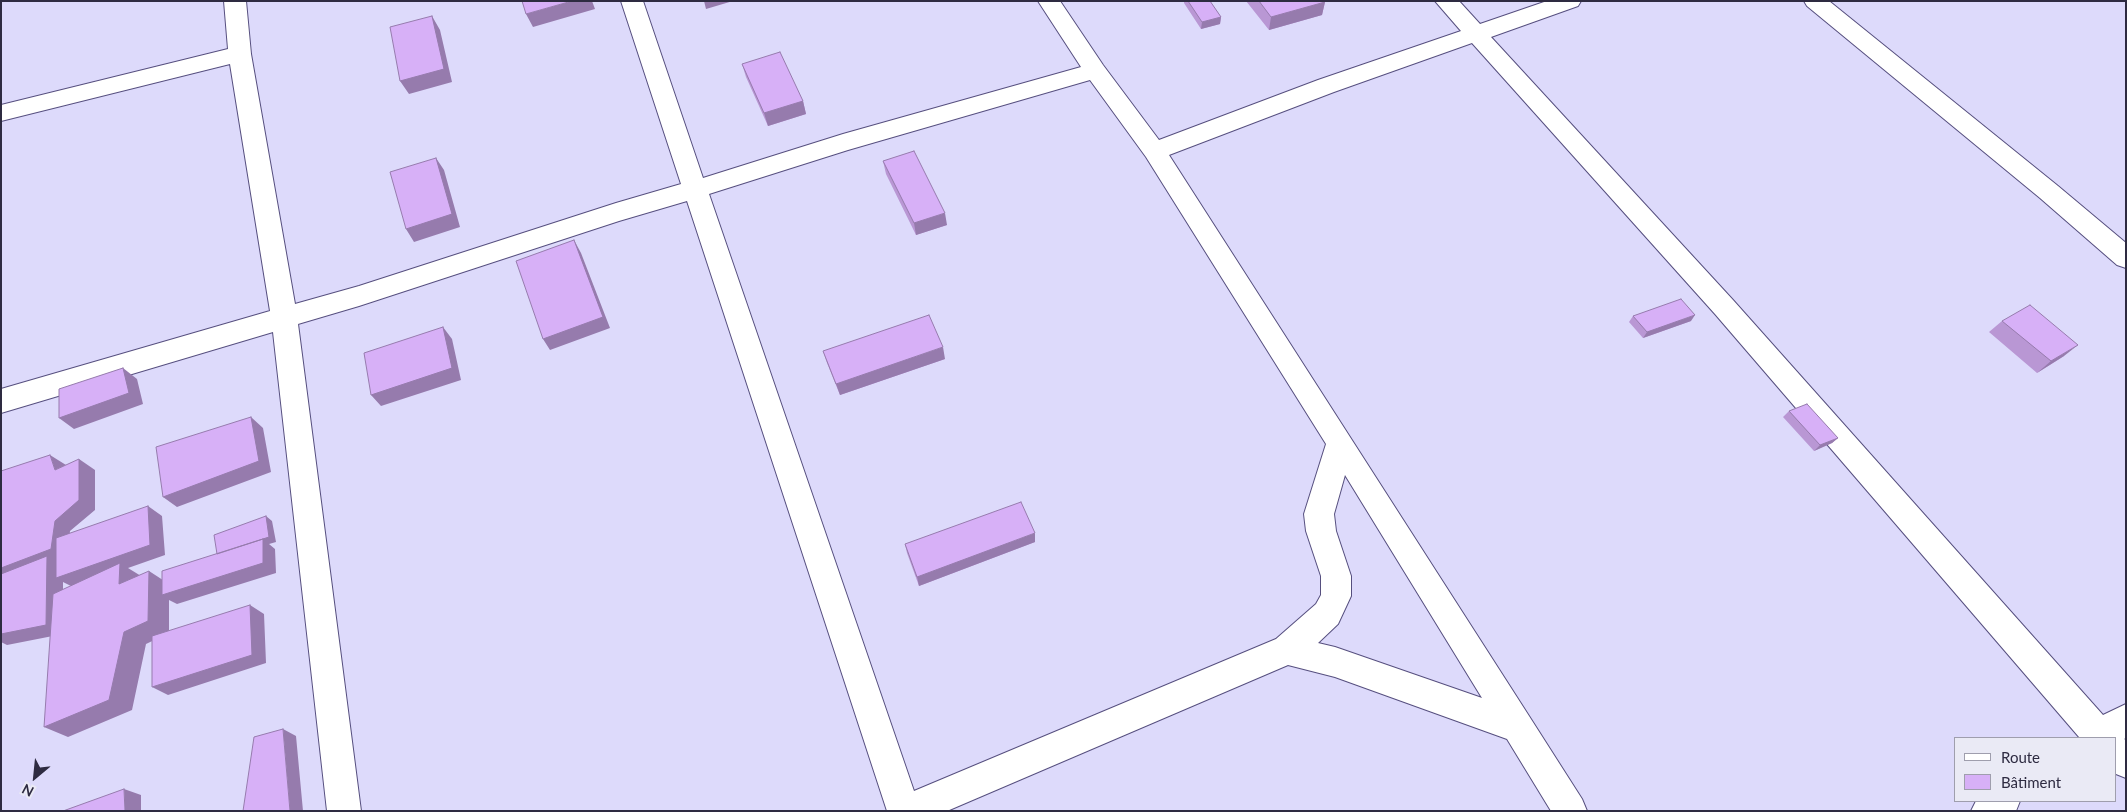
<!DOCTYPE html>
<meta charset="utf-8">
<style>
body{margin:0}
#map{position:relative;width:2127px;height:812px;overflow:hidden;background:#dddafb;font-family:Lato,sans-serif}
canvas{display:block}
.frame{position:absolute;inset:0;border:2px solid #2e2b41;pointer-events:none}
.legend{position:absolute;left:1954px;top:737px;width:162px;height:65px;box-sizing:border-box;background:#eaeaf5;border:1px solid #9f9ead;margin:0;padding:6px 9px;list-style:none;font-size:15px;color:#2e2b41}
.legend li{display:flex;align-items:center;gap:10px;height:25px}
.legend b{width:25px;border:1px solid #9f9ead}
.north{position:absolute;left:10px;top:752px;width:50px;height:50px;-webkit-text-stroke:4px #eaeaf5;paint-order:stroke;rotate:208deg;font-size:14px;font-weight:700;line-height:20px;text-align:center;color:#2e2b41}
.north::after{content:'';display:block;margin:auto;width:18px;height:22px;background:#2e2b41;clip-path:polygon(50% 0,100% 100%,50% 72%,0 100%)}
</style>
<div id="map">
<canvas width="2127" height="812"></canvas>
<div class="frame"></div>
<ul class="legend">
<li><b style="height:6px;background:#fff"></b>Route</li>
<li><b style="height:14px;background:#d7b0f7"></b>Bâtiment</li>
</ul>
<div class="north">N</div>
</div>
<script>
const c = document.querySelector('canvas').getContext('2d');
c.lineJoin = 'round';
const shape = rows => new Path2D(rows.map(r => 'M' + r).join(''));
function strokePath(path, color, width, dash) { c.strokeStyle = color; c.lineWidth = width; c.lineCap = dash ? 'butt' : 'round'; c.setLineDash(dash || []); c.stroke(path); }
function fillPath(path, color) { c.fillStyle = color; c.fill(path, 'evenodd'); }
const minor = shape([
 [224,1,246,1,251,54,295,304,359,286,616,203,681,184,621,1,643,1,703,178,843,134,1081,67,1038,1,1060,1,1103,65,1159,140,1318,80,1461,31,1435,1,1459,1,1480,24,1547,1,1581,1,1578,6,1491,37,1733,300,2103,715,2126,704,2126,738,2124,739,2126,740,2126,778,2116,774,2116,738,2079,738,2079,737,1715,314,1472,43,1334,92,1169,155,1529,716,1582,799,1587,811,1551,811,1507,739,1335,677,1288,665,947,811,887,811,687,201,619,221,359,306,298,324,361,811,327,811,273,332,1,413,1,389,270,311,230,64,1,121,1,105,228,49,224,1],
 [1090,80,1146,157,1326,444,1304,514,1306,531,1321,576,1321,595,1316,604,1276,639,914,791,709,194,848,150,1090,80],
 [1345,475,1482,698,1335,647,1318,643,1338,624,1351,596,1351,576,1336,531,1334,514,1345,475],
 [1804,1,1829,1,2058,186,2126,243,2126,268,2117,265,2040,198,1807,6,1804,1],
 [1976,801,2020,801,2016,811,1971,811,1976,801]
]);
strokePath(minor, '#564f7f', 2);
fillPath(minor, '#fff');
fillPath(shape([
 [1184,1,1210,1,1221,17,1220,24,1201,29,1184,3],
 [1246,1,1325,1,1325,2,1322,15,1269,30],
 [742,64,803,101,806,114,768,126,746,77],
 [883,161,947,225,916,235,886,174],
 [1633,316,1691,321,1643,338,1629,322],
 [2002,321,2064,356,2037,373,1989,332],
 [823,351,945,359,840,395,827,363],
 [1789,411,1838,438,1832,443,1814,451,1783,417],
 [1035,542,919,586,907,553,905,544]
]), '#b997d4');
fillPath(shape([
 [572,1,592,1,595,9,533,27,526,14],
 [704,1,733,1,706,9],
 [1325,2,1322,15,1269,30,1271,17],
 [432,16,440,30,452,82,409,94,400,81],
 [1221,17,1220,24,1201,29,1202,22],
 [803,101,806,114,768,126,764,113],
 [436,158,444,170,460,227,414,242,406,229],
 [945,213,947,225,916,235,914,223],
 [574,240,581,253,610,328,550,350,543,339],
 [1695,315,1691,321,1643,338,1647,332],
 [443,327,452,339,461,380,381,406,371,395],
 [2078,345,2064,356,2037,373,2051,361],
 [943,347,945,359,840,395,836,384],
 [123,368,137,379,143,404,74,429,59,418],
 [251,417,263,428,271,472,177,507,163,497],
 [1838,438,1832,443,1814,451,1820,445],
 [50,455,66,465,55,470],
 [79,459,95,470,95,510,70,531,67,559,148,506,162,516,165,555,128,568,141,576,140,597,73,587,63,582,63,634,7,645,1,642,1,568,55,521],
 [266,516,272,521,276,542,269,544,275,549,276,573,177,604,169,600,169,633,146,644,132,710,68,737,44,727,124,632,149,571,169,584,224,561],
 [1035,533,1035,542,919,586,917,577],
 [250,605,264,614,266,663,168,695,152,687],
 [283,729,296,736,303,811,290,811],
 [124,789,141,795,141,811,125,811]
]), '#967bad');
const building = shape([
 [522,1,572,1,526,14,522,1],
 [1188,1,1210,1,1221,17,1202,22,1188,1],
 [1259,1,1325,1,1325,2,1271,17,1259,1],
 [432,16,444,69,400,81,390,27,432,16],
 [780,52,803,101,764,113,742,64,780,52],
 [914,151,945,213,914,223,883,161,914,151],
 [436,158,452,214,406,229,390,172,436,158],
 [574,240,603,317,543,339,516,261,574,240],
 [1681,299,1695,315,1647,332,1633,316,1681,299],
 [2030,305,2078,345,2051,361,2002,321,2030,305],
 [929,315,943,347,836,384,823,351,929,315],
 [443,327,452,368,371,395,364,353,443,327],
 [123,368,129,393,59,418,59,389,123,368],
 [1807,404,1838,438,1820,445,1789,411,1807,404],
 [251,417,259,461,163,497,156,447,251,417],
 [50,455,55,470,79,459,79,500,55,521,51,549,1,568,1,471,50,455],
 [1021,502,1035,533,917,577,905,544,1021,502],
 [148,506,150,545,56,578,56,538,148,506],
 [266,516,269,537,217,554,214,535,266,516],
 [263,539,263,563,162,595,162,571,263,539],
 [47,556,46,625,1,634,1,574,47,556],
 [120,563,119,584,149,571,148,621,124,632,109,700,44,727,53,594,120,563],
 [250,605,252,655,152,687,152,636,250,605],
 [283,729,290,811,243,811,254,737,283,729],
 [124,789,125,811,63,811,124,789]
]);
fillPath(building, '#d7b0f7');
strokePath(building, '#967bad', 1);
</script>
